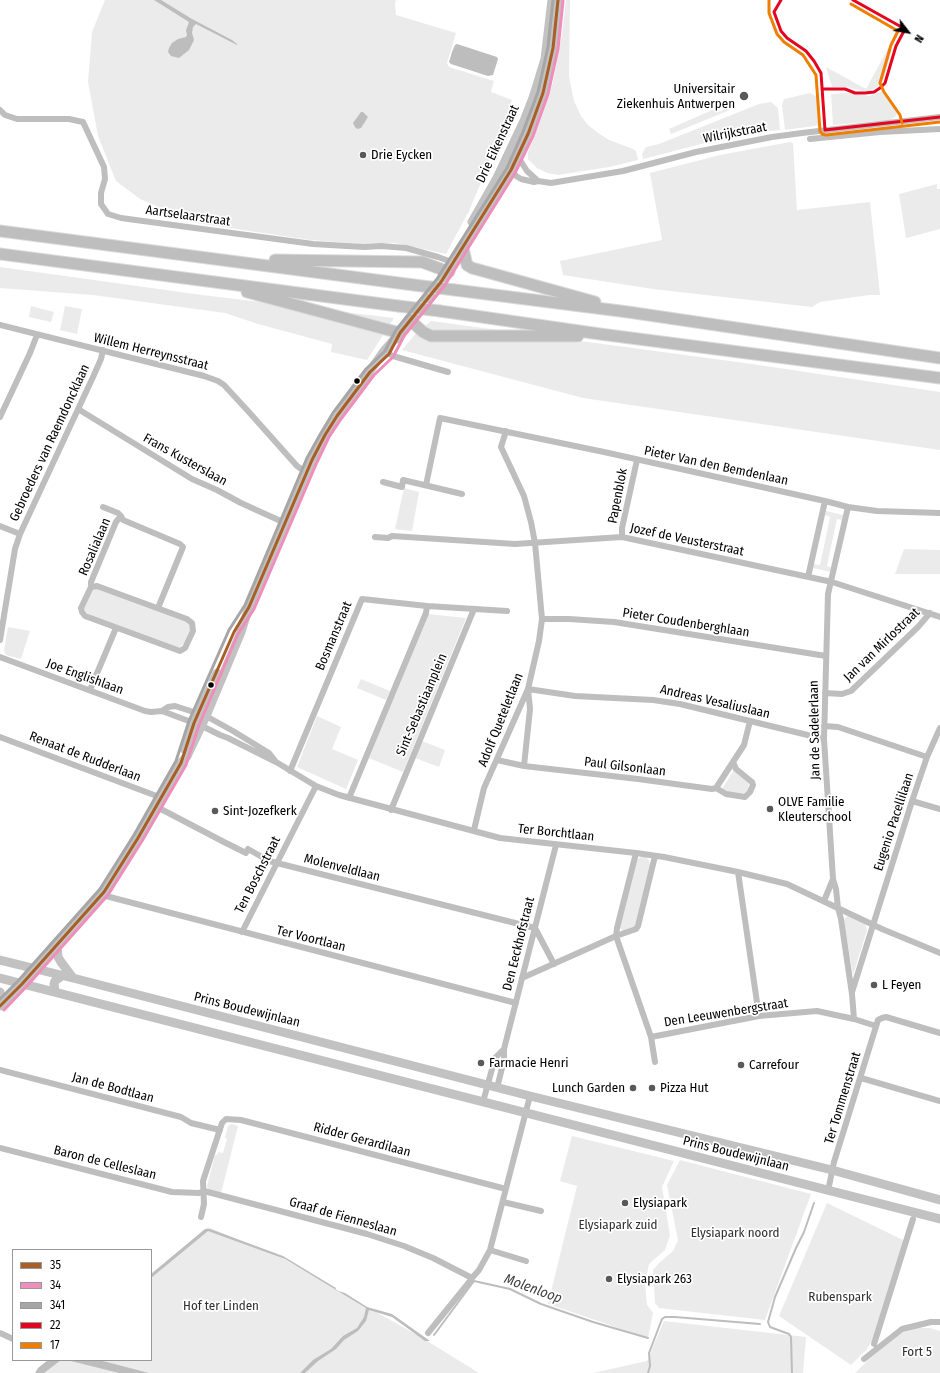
<!DOCTYPE html>
<style>
body{margin:0}
#map{position:relative;width:940px;height:1373px;overflow:hidden;background:#fff;font-family:"Fira Sans Condensed",sans-serif}
canvas{display:block}
.legend{position:absolute;left:12px;top:1249px;width:140px;height:112px;box-sizing:border-box;background:#fff;border:1px solid #999;margin:0;padding:5px 7px;list-style:none;font-size:12px;color:#000}
.legend li{display:flex;align-items:center;gap:8px;height:20px}
.legend b{width:20px;border:1px solid #999}
.north{position:absolute;left:888px;top:12px;width:40px;height:40px;-webkit-text-stroke:3px #fff;paint-order:stroke;rotate:121deg;font-size:11px;font-weight:700;line-height:16px;text-align:center;color:#000}
.north::after{content:'';display:block;margin:auto;width:14px;height:18px;background:#000;clip-path:polygon(50% 0,100% 100%,50% 72%,0 100%)}
</style>
<div id="map">
<canvas width="940" height="1373"></canvas>
<ul class="legend">
<li><b style="height:5px;background:#a85e24"></b>35</li>
<li><b style="height:5px;background:#ef8ebb"></b>34</li>
<li><b style="height:5px;background:#a6a6a6"></b>341</li>
<li><b style="height:5px;background:#e40521"></b>22</li>
<li><b style="height:5px;background:#ef7d00"></b>17</li>
</ul>
<div class="north">N</div>
</div>
<script>
const c = document.querySelector('canvas').getContext('2d');
c.lineJoin = 'round';
function fillPath(path, color) { c.fillStyle = color; c.fill(path, 'evenodd'); }
const shape = rows => new Path2D(rows.map(r => 'M' + r).join(''));
function strokePath(path, color, width, dash) { c.strokeStyle = color; c.lineWidth = width; c.lineCap = dash ? 'butt' : 'round'; c.setLineDash(dash || []); c.stroke(path); }
function drawText(font, color, halo, rows, align = 'center') {
  c.font = font + ' "Fira Sans Condensed",sans-serif'; c.lineWidth = 3.5; c.setLineDash([]); c.textBaseline = 'middle'; c.strokeStyle = halo; c.fillStyle = color; for (const [text, x, y, turn = 0] of rows) {
    c.save(); c.translate(x, y); c.rotate((+turn || 0) * Math.PI / 180); c.textAlign = isNaN(turn) ? turn : align; if (halo) c.strokeText(text, 0, 0); c.fillText(text, 0, 0); c.restore();
  }
}
fillPath(shape([
 [105,0,396,0,395,3,396,15,456,33,447,63,449,67,494,81,491,92,512,100,483,178,469,211,446,254,395,243,361,244,310,240,196,223,140,199,116,181,98,136,88,82,92,32],
 [566,0,570,0,569,76,574,101,581,116,588,125,598,133,609,140,633,149,636,151,638,160,609,167,558,175,547,173,537,168,528,159,528,152,538,126,553,82,562,34],
 [889,47,891,52,884,78,880,85,876,88,866,92,847,87,832,87,826,67,866,89],
 [884,90,897,108,898,112,895,117,890,120,833,125,831,94,848,93,869,96,876,94],
 [810,93,819,98,821,125,785,130,782,105,784,99],
 [771,102,778,108,780,130,758,132,709,142,643,159,642,154,646,147,659,144,759,104],
 [729,107,730,110,671,134,669,129,717,108,719,112],
 [790,142,793,143,797,210,870,202,880,295,869,295,820,302,812,307,653,289,563,275,560,261,662,240,650,173,720,155],
 [937,184,937,189,940,189,940,229,906,238,899,194],
 [0,267,202,295,394,318,367,360,331,352,332,344,258,324,225,313,93,295,0,288],
 [31,306,54,312,51,322,29,317],
 [65,306,82,309,77,334,60,330],
 [431,321,752,364,940,392,940,450,583,398,402,350,416,333],
 [404,488,419,492,412,531,395,529],
 [826,511,843,515,842,520,837,519,828,561,827,566,832,568,831,572,813,568,814,564,820,565,830,517,825,515],
 [904,549,940,550,940,574,895,574],
 [95,588,185,620,189,624,190,627,190,631,184,643,180,647,174,647,91,616,86,612,84,608,91,590],
 [428,614,466,618,403,772,369,758],
 [8,627,30,631,21,659,6,655,4,651],
 [361,679,390,691,386,700,357,688],
 [317,716,341,727,332,749,358,760,346,789,297,767],
 [422,741,445,750,439,767,415,758],
 [734,770,749,783,748,790,741,795,725,792,722,789],
 [641,857,646,857,649,860,650,865,636,924,635,926,623,931,619,927,637,859],
 [848,916,865,924,867,930,853,975,844,921,845,918],
 [231,1124,238,1126,221,1193,209,1190,207,1186,215,1155,217,1155,218,1152,223,1153,227,1139,225,1138,228,1126],
 [572,1136,674,1161,662,1187,670,1235,665,1250,649,1264,645,1284,647,1305,653,1313,648,1338,548,1304,577,1186,560,1181],
 [680,1160,811,1194,765,1320,659,1308,655,1303,653,1270,659,1263,673,1251,678,1240,667,1185],
 [827,1203,907,1242,895,1287,881,1325,867,1349,851,1365,779,1316],
 [208,1227,284,1259,376,1312,424,1339,479,1373,38,1373,51,1360,151,1360,151,1276],
 [664,1321,806,1337,803,1373,593,1373,647,1361],
 [916,1328,930,1328,940,1331,940,1373,855,1373,869,1359,901,1333]
]), '#ebebeb');
fillPath(shape([
 [154,0,161,0,192,19,232,40,237,44,237,45,196,24,193,27,192,33,194,40,189,50,179,58,171,56,168,52,169,48,172,43,178,39,186,37,187,35,186,30,189,22],
 [457,44,497,57,498,59,493,75,488,76,451,64,449,62,452,52,455,45],
 [361,112,363,112,368,117,361,128,357,129,355,127,353,123],
 [205,1229,210,1229,283,1256,336,1288,335,1290,345,1293,367,1307,392,1314,430,1341,425,1341,392,1317,369,1310,366,1321,358,1331,344,1340,336,1349,318,1361,305,1373,300,1373,313,1360,331,1349,343,1336,357,1328,364,1317,366,1308,285,1259,208,1231,151,1278,151,1274],
 [48,1360,61,1360,44,1373,35,1373,38,1368],
 [67,1360,99,1360,149,1373,119,1373]
]), '#bdbdbd');
strokePath(shape([
 [434,1335,474,1281,510,1289,541,1304,593,1322,648,1338],
 [648,1373,650,1366,649,1353,662,1319,665,1317,675,1317,760,1324],
 [792,1373,791,1337,789,1334,770,1327,768,1322,775,1297,796,1248,804,1232,814,1203]
]), '#bdbdbd', 2);
const highway = shape([
 [0,231,414,285],
 [463,248,466,261,467,265,472,268,595,302],
 [0,254,398,306],
 [275,260,422,262,449,272],
 [455,290,628,312,940,358],
 [247,292,400,333],
 [440,311,600,334,940,378],
 [410,320,423,332,431,336,578,336]
]);
strokePath(highway, '#dbdbdb', 13);
strokePath(shape([
 [0,110,5,115,17,119,69,119,83,122,104,167,105,179,101,193,101,204,108,214,121,218,313,244,364,247,381,246,406,248,438,257,449,261],
 [810,139,880,132,940,129],
 [513,154,510,165,511,170,516,176,521,179,534,182,538,181,551,183,623,171,696,152,772,137,802,133,940,117],
 [518,157,527,171,538,181],
 [0,325,204,376,218,381,224,385,248,411,297,466,307,473],
 [384,351,393,356,448,372],
 [78,409,192,479,217,490,241,503,285,523],
 [0,417,30,353,37,335],
 [383,482,402,487,403,480,462,494],
 [426,485,440,418,604,452,825,501,848,507,877,511,940,513],
 [103,507,118,513,121,516],
 [848,507,828,594,824,739,833,879,836,889,838,908,841,919,852,994,854,1019],
 [0,526,20,534],
 [375,537,388,538,392,536,515,544,622,537,832,582,940,617],
 [622,537,622,528,637,460],
 [808,577,825,501],
 [97,586,187,619,192,623,193,631,185,648,180,651,85,616,82,612,81,608,91,587,97,586],
 [91,587,91,582,116,522,121,516,123,520,180,544,183,547,158,608],
 [542,619,569,619,614,622,826,656],
 [0,640,15,549,20,534,93,377,101,359,103,350],
 [0,657,145,711,151,712,162,711,168,707,175,706,206,716,233,731,269,753,276,762],
 [90,690,116,628],
 [825,693,842,694,851,691,918,627,930,613],
 [162,711,202,726,220,735,228,738,276,762,316,786,339,795,500,838,636,853,664,857,738,872,787,884,882,929,940,953],
 [824,726,838,727,927,757],
 [0,737,162,798],
 [497,760,524,766,638,779,712,789,716,788,726,794,745,797,750,792,753,785,752,782,736,769,733,762],
 [524,766,530,709,528,689,575,696,653,700,680,704,824,739],
 [290,771,362,599,427,606,507,611],
 [716,788,744,745,750,721],
 [349,798,426,613,427,606],
 [912,801,940,809],
 [157,807,224,842,246,853,248,849,269,861,535,928,554,964],
 [391,810,474,609],
 [474,830,484,788,528,689,539,641,542,619,535,543,531,522,524,496,501,447,506,431],
 [636,853,617,928,616,936,651,1037,655,1062],
 [738,872,759,1016],
 [102,895,516,1003],
 [824,901,833,879],
 [242,932,316,786],
 [522,978,616,936,636,929,638,926,655,856],
 [852,992,912,801,927,757,940,728],
 [651,1037,759,1016,817,1011,854,1019,876,1026],
 [0,1070,181,1117,191,1123,220,1130],
 [861,1078,940,1101],
 [497,1088,504,1060,504,1049,556,845],
 [483,1102,495,1058,504,1049],
 [0,1148,172,1192,199,1193,204,1191],
 [204,1191,367,1234,404,1246,433,1258,472,1278],
 [828,1191,834,1162,878,1020,882,1018,886,1017,940,1033],
 [503,1202,541,1211],
 [201,1217,204,1204,203,1181,222,1123,226,1119,241,1120,506,1189],
 [490,1250,526,1261],
 [0,1333,13,1339],
 [428,1333,466,1286,472,1278,479,1270,490,1250,530,1096],
 [874,1344,913,1219],
 [864,1359,902,1329,931,1322,940,1322]
]), '#bebebe', 6);
strokePath(shape([
 [472,222,497,178,524,121,533,98,545,59,552,0],
 [397,339,410,320,436,287,441,282,449,270,511,170,518,157,537,111,547,78,553,48,558,0],
 [184,749,194,723,217,673],
 [57,944,58,957,61,962,73,978],
 [0,960,73,978,530,1096,832,1170,940,1200],
 [0,978,940,1219],
 [0,992,3,1003],
 [58,993,55,991,54,984,55,981,63,975],
 [0,1006,22,984,104,892,138,838,181,763,187,756,206,716,241,632,249,607,312,460,325,435,384,351,400,333]
]), '#c2c2c2', 9);
strokePath(highway, '#bebebe', 11);
const highwayBridge = shape([
 [414,285,455,290],
 [398,306,440,311]
]);
strokePath(highwayBridge, '#dbdbdb', 13, []);
strokePath(highwayBridge, '#bebebe', 11);
strokePath(shape([
 [0,1006,22,984,104,892,138,838,181,763,194,723,234,632,249,607,312,460,325,435,337,416,370,372,389,354,400,333,441,282,511,170,528,134,543,93,553,48,558,0]
]), '#a85e24', 3);
strokePath(shape([
 [4,1010,26,987,108,895,142,841,186,765,199,725,238,634,254,609,317,462,329,437,341,419,374,375,393,357,404,336,445,285,515,173,533,136,548,94,558,49,563,1]
]), '#ef8ebb', 3);
strokePath(shape([
 [0,999,18,981,100,889,134,835,176,761,189,721,229,630,245,605,307,458,321,433,333,413,366,369,385,351,396,330,437,279,507,168,523,132,538,92,548,47,553,0]
]), '#a6a6a6', 3);
strokePath(shape([
 [781,0,774,12,781,31,787,38,806,51,814,61,821,73,825,130],
 [823,89,845,89,855,93,865,93,874,92,880,88,885,83,896,46,905,29,853,0],
 [825,130,940,117]
]), '#e40521', 3);
strokePath(shape([
 [769,0,769,13,777,34,784,42,803,55,816,75,820,131,822,134,826,135,940,122],
 [851,4,898,31,891,45,880,83,884,92,900,115,902,123]
]), '#ef7d00', 3);
for (const [x, y, r, color] of [
 [744,96,5,"#595959"],
 [363,155,4,"#595959"],
 [357,381,3.5,"#000"],
 [211,685,3.5,"#000"],
 [770,809,4,"#595959"],
 [215,811,4,"#595959"],
 [874,985,4,"#595959"],
 [481,1063,4,"#595959"],
 [741,1065,4,"#595959"],
 [633,1088,4,"#595959"],
 [652,1088,4,"#595959"],
 [625,1203,4,"#595959"],
 [609,1279,4,"#595959"]
]) { const dot = new Path2D(); dot.arc(x, y, r, 0, 2 * Math.PI); c.fillStyle = color; c.fill(dot); strokePath(dot, '#fff', 1.5); }
drawText('13px', '#000', '#fff', [
 ["Universitair",735,89,"right"],
 ["Ziekenhuis Antwerpen",735,104,"right"],
 ["Drie Eycken",371,155],
 ["OLVE Familie",778,802],
 ["Kleuterschool",778,817],
 ["Sint-Jozefkerk",223,811],
 ["L Feyen",882,985],
 ["Farmacie Henri",489,1063],
 ["Carrefour",749,1065],
 ["Lunch Garden",625,1088,"right"],
 ["Pizza Hut",660,1088],
 ["Elysiapark",633,1203],
 ["Elysiapark 263",617,1279]
], 'left');
drawText('13px', '#000', '#fff', [
 ["Wilrijkstraat",735,133,-11],
 ["Drie Eikenstraat",498,144,-65],
 ["Aartselaarstraat",188,216,8],
 ["Willem Herreynsstraat",151,352,14],
 ["Gebroeders van Raemdoncklaan",50,443,-65],
 ["Frans Kusterslaan",185,460,29],
 ["Pieter Van den Bemdenlaan",716,466,12],
 ["Papenblok",618,496,-79],
 ["Jozef de Veusterstraat",687,540,12],
 ["Rosalialaan",95,547,-67],
 ["Pieter Coudenberghlaan",686,623,9],
 ["Bosmanstraat",334,636,-67],
 ["Jan van Mirlostraat",882,645,-44],
 ["Joe Englishlaan",85,677,20],
 ["Andreas Vesaliuslaan",715,702,13],
 ["Sint-Sebastiaanplein",422,705,-67],
 ["Adolf Queteletlaan",501,720,-68],
 ["Jan de Sadelerlaan",815,730,-91],
 ["Renaat de Rudderlaan",85,757,21],
 ["Paul Gilsonlaan",625,767,7],
 ["Eugenio Pacellilaan",894,822,-72],
 ["Ter Borchtlaan",556,833,6],
 ["Molenveldlaan",342,868,14],
 ["Ten Boschstraat",258,875,-63],
 ["Ter Voortlaan",311,939,14],
 ["Den Eeckhofstraat",519,944,-76],
 ["Prins Boudewijnlaan",247,1010,14],
 ["Den Leeuwenbergstraat",726,1013,-9],
 ["Jan de Bodtlaan",113,1088,15],
 ["Ter Tommenstraat",843,1098,-73],
 ["Ridder Gerardilaan",362,1140,15],
 ["Prins Boudewijnlaan",736,1154,14],
 ["Baron de Celleslaan",105,1163,14],
 ["Graaf de Fienneslaan",343,1217,16]
]);
drawText('13px', '#313131', '#fff', [
 ["Elysiapark zuid",618,1225],
 ["Elysiapark noord",735,1233],
 ["Rubenspark",840,1297],
 ["Hof ter Linden",221,1306],
 ["Fort 5",917,1352]
]);
drawText('italic 14px', '#424242', '#fff', [
 ["Molenloop",533,1289,20]
]);
</script>
